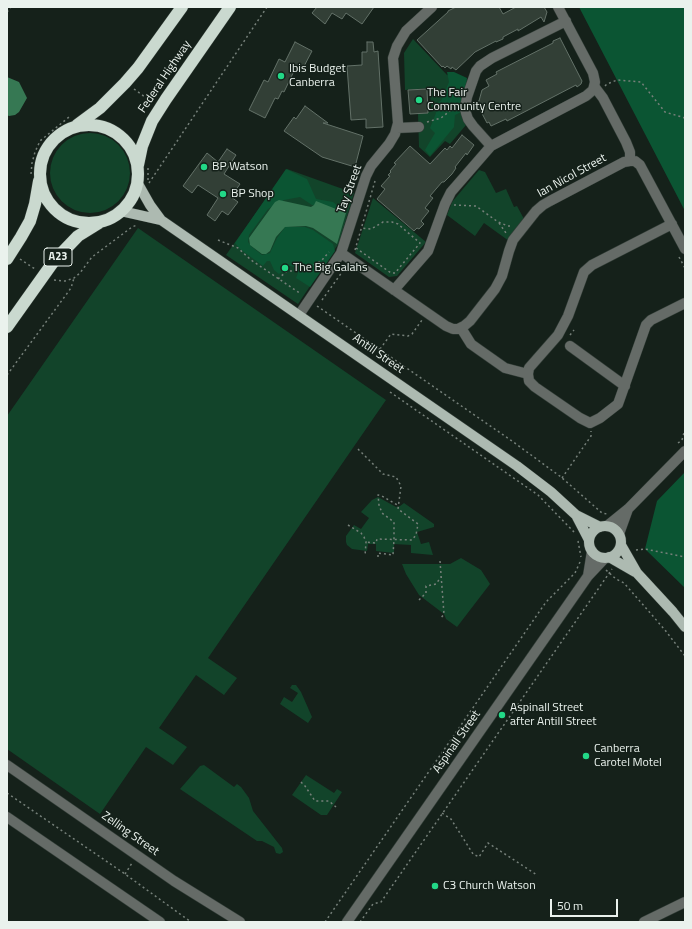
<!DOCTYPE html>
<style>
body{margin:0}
#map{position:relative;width:692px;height:929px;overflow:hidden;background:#15211a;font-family:"Titillium Web",sans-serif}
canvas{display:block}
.frame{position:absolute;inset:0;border:8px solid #eaf2ed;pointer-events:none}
.scale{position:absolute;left:550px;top:899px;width:68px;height:18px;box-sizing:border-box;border:2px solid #eaf2ed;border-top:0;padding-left:5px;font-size:12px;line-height:14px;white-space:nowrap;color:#eaf2ed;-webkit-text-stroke:3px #15211a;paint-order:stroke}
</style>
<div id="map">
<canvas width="692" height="929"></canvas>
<div class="frame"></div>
<div class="scale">50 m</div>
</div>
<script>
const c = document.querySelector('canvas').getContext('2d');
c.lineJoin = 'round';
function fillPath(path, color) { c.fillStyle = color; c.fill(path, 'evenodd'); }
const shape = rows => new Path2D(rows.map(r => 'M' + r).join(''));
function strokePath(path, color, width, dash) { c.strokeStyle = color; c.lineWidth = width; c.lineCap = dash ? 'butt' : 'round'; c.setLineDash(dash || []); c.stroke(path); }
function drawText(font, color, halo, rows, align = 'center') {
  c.font = font + ' "Titillium Web",sans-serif'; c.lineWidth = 3; c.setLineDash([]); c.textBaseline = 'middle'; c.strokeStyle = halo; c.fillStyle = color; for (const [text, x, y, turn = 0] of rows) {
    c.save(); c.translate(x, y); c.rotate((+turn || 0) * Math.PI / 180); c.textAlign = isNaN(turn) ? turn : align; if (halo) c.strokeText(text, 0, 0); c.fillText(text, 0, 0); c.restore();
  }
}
fillPath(shape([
 [413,39,447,75,468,80,466,125,450,144,445,141,430,157,419,147,418,113,432,111,429,88,405,90,404,53],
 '50 173a40 40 0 1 1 80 0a40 40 0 1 1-80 0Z',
 [287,169,354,193,339,243,298,304,226,255],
 [479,170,485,172,496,193,506,189,514,207,517,206,524,219,509,241,484,223,475,236,447,215,452,202],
 [373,198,426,242,397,276,389,277,355,253],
 [138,228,386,400,208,658,237,678,224,695,196,675,159,728,187,747,173,765,146,747,100,814,7,749,7,416],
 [378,497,396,507,400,506,404,503,434,524,434,527,417,532,421,544,429,542,433,555,411,553,411,545,394,544,394,553,376,551,376,544,368,544,367,551,352,549,347,545,346,542,346,536,354,525,361,529,369,518,361,512,372,500],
 [461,558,481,570,490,584,457,627,446,619,444,614,419,595,406,574,402,564,450,564],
 [292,685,296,685,301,692,312,717,308,723,280,704,284,697,292,702,298,693,290,688],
 [204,765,234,787,237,784,241,787,249,798,253,811,282,848,283,852,280,854,276,853,274,847,262,841,257,841,180,789,200,766],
 [306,775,334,793,337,789,342,792,327,815,321,815,292,795]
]), '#12442a');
fillPath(shape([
 [579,7,685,7,685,211],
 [447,72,454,72,467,78,461,112,455,115,454,127,430,156,425,150,435,133,430,128,436,113,432,105,441,101,449,82],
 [286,169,307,179,316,199,333,202,340,208,338,211,327,206,312,205,300,197,284,200,268,209,249,235,248,242,252,247,262,255,270,253,277,238,285,227,305,227,313,230,333,244,335,251,310,287,296,278,298,273,297,267,290,266,279,274,274,270,270,261,267,261,263,266,240,249,235,243],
 [685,472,685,588,645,549,657,501]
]), '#0b5533');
fillPath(shape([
 [7,77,19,82,27,98,19,112,15,115,9,116,7,115],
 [279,200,311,207,314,205,316,201,346,213,337,244,313,228,306,226,285,227,276,237,270,251,266,254,262,254,250,245,249,238,275,202]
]), '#367853');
const building = shape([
 [317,7,374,7,362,24,346,13,342,19,332,13,325,24,312,13,317,7],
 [456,7,499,7,503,14,516,7,544,7,547,12,544,22,541,17,518,31,518,29,503,37,503,39,496,42,496,41,475,52,456,70,452,67,451,69,447,66,445,68,443,66,442,67,417,40,448,12,448,11,456,7],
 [560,38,582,81,581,84,577,87,576,85,507,121,506,119,491,126,489,122,487,123,476,102,479,101,482,90,489,86,486,80,497,74,496,72,553,43,553,41,560,38],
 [295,42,312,51,301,72,295,69,284,92,282,91,278,99,275,98,265,118,249,110,264,80,268,82,279,59,285,62,295,42],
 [367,42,373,42,374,52,378,51,383,127,366,128,366,119,351,120,347,66,362,65,362,52,367,52,367,42],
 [427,89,428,113,410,114,408,90,427,89],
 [305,106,328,123,323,123,363,136,355,167,322,157,284,131,294,117,296,119,305,106],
 [462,135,474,145,467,155,466,153,455,167,456,168,452,174,444,182,442,182,430,196,433,198,425,208,429,211,421,221,424,224,419,229,417,228,414,231,377,199,385,189,381,186,390,176,388,175,391,172,390,171,396,164,394,163,410,146,430,164,445,148,447,150,450,146,452,148,462,135],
 [227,149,236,155,224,174,240,184,231,197,238,202,228,215,222,211,215,221,207,215,218,198,198,185,192,193,183,186,207,153,218,162,227,149]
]);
fillPath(building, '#323f36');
strokePath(building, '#637168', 1);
const minor = shape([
 [594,86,603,98,626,142,630,152,630,161],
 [397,128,419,127],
 [491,146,473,126,468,119,466,113,465,108,467,97,476,71,480,66,492,58,566,21],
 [672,224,592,265,584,272,568,316,558,335,529,368,528,374,529,381,535,387,580,418,590,423,600,418,618,404,646,325,651,320,685,303],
 [341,253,446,326,453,329,458,329,464,326,470,321,495,289,502,276,509,251,513,240,536,211,543,205,550,201,624,162,630,161,635,161,640,165,685,249],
 [394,290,428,251,445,204,451,192,491,146,586,96,593,90,595,82,593,73,558,7],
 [299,315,341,253,366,176,371,166,389,144,395,134,398,123,393,58,397,46,406,31,432,7],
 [461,328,471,344,478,349,505,368,528,374],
 [570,346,625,386],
 [607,526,628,509,685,451],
 [619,534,628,509],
 [588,576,592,551],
 [7,765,174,881,240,922],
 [7,817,160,922],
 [347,922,588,576,605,558],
 [644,922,685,902]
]);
const major = shape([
 [137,182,150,205,161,220,517,466,551,492,576,515,600,527],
 [121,211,161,220],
 [576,515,589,540],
 '589 542a16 16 0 1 1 32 0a16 16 0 1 1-32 0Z',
 [621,545,637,573,673,612,685,627],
 [609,557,635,572]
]);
const highway = shape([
 '40 174a49 49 0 1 1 98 0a49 49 0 1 1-98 0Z',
 [77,125,100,108,125,83,138,68,182,7],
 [138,165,142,146,152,121,166,99,230,7],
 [7,259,21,237,30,221,35,204,39,181],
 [7,327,54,261,78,236,99,223]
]);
strokePath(minor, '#333e38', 11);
strokePath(major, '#333e38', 11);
strokePath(highway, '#333e38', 13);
strokePath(shape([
 [7,12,11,7],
 [605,86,607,84,617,80,641,82,665,112,685,118],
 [134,89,152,102],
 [427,122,441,118,456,106],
 [685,148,685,160],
 [31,174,32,163,35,152,40,141,69,117],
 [148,180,148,168],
 [149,183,267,7],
 [454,205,476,206,498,222,508,226,513,226],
 [499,223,506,233],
 [218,240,238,248,251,260,301,294],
 [356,248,391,273,395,273,420,243,398,224,392,222,383,222,371,229,361,228],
 [355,250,375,181],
 [679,257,685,268],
 [20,259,35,269],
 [278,279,287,271,296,271,309,268,322,260,329,252],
 [54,280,65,281,74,278,80,273,92,257,132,227,137,225],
 [322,300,345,268],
 [317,306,512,441,561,477,602,513,607,514],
 [570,335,574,330],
 [380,349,391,334,408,336,412,334,422,320],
 [7,375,71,288,74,278],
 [390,392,538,495,574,532],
 [678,443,682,440,685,429],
 [358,449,383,474,396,477,401,486,398,509,418,524,416,535,412,540,377,539,376,543,366,542],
 [562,478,591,436,591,431],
 [348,525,361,533,364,537,366,542,365,556],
 [578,541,581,557],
 [636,550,645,549,685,557],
 [378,557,378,553,393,555,394,540,394,522,382,513,379,505,378,495,382,496,399,506],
 [440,561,444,614,441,618],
 [606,570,616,579,624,583,665,630,685,656],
 [419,600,426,593,426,586,436,584,441,577],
 [301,782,305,786,315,801,329,801,336,807],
 [7,793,125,874,191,922],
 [442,813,451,819,473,854,479,857,488,843,537,875],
 [125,874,132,863],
 [325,922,546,602,575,573,580,562],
 [360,922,373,904,381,902,612,569]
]), '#76807a', 1.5, [2, 3]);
strokePath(minor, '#656b67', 10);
strokePath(major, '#adbab1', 10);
strokePath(highway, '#cad9cf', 12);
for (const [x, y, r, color] of [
 [281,76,4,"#22d887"],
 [419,100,4,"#22d887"],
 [204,167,4,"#22d887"],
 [223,194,4,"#22d887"],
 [285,268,4,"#22d887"],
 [502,715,4,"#22d887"],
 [586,756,4,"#22d887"],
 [435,886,4,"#22d887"]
]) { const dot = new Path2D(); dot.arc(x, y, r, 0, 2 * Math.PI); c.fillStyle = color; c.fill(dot); strokePath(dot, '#15211a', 1.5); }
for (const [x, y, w] of [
 [58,257,28]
]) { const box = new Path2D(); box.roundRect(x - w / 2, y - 9, w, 18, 3); c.fillStyle = '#15211a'; c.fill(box); strokePath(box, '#eaf2ed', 1); }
drawText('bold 11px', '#eaf2ed', null, [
 ["A23",58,257]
]);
drawText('12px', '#eaf2ed', '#15211a', [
 ["Ibis Budget",289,69],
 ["Canberra",289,83],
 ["The Fair",427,93],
 ["Community Centre",427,107],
 ["BP Watson",212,167],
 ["BP Shop",231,194],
 ["The Big Galahs",293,268],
 ["Aspinall Street",510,708],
 ["after Antill Street",510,722],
 ["Canberra",594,749],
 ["Carotel Motel",594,763],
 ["C3 Church Watson",443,886]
], 'left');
drawText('12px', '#eaf2ed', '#15211a', [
 ["Federal Highway",165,77,-56],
 ["Ian Nicol Street",572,176,-29],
 ["Tay Street",350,189,-70],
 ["Antill Street",378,354,35],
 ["Aspinall Street",457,742,-55],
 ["Zelling Street",130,834,35]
]);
</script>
